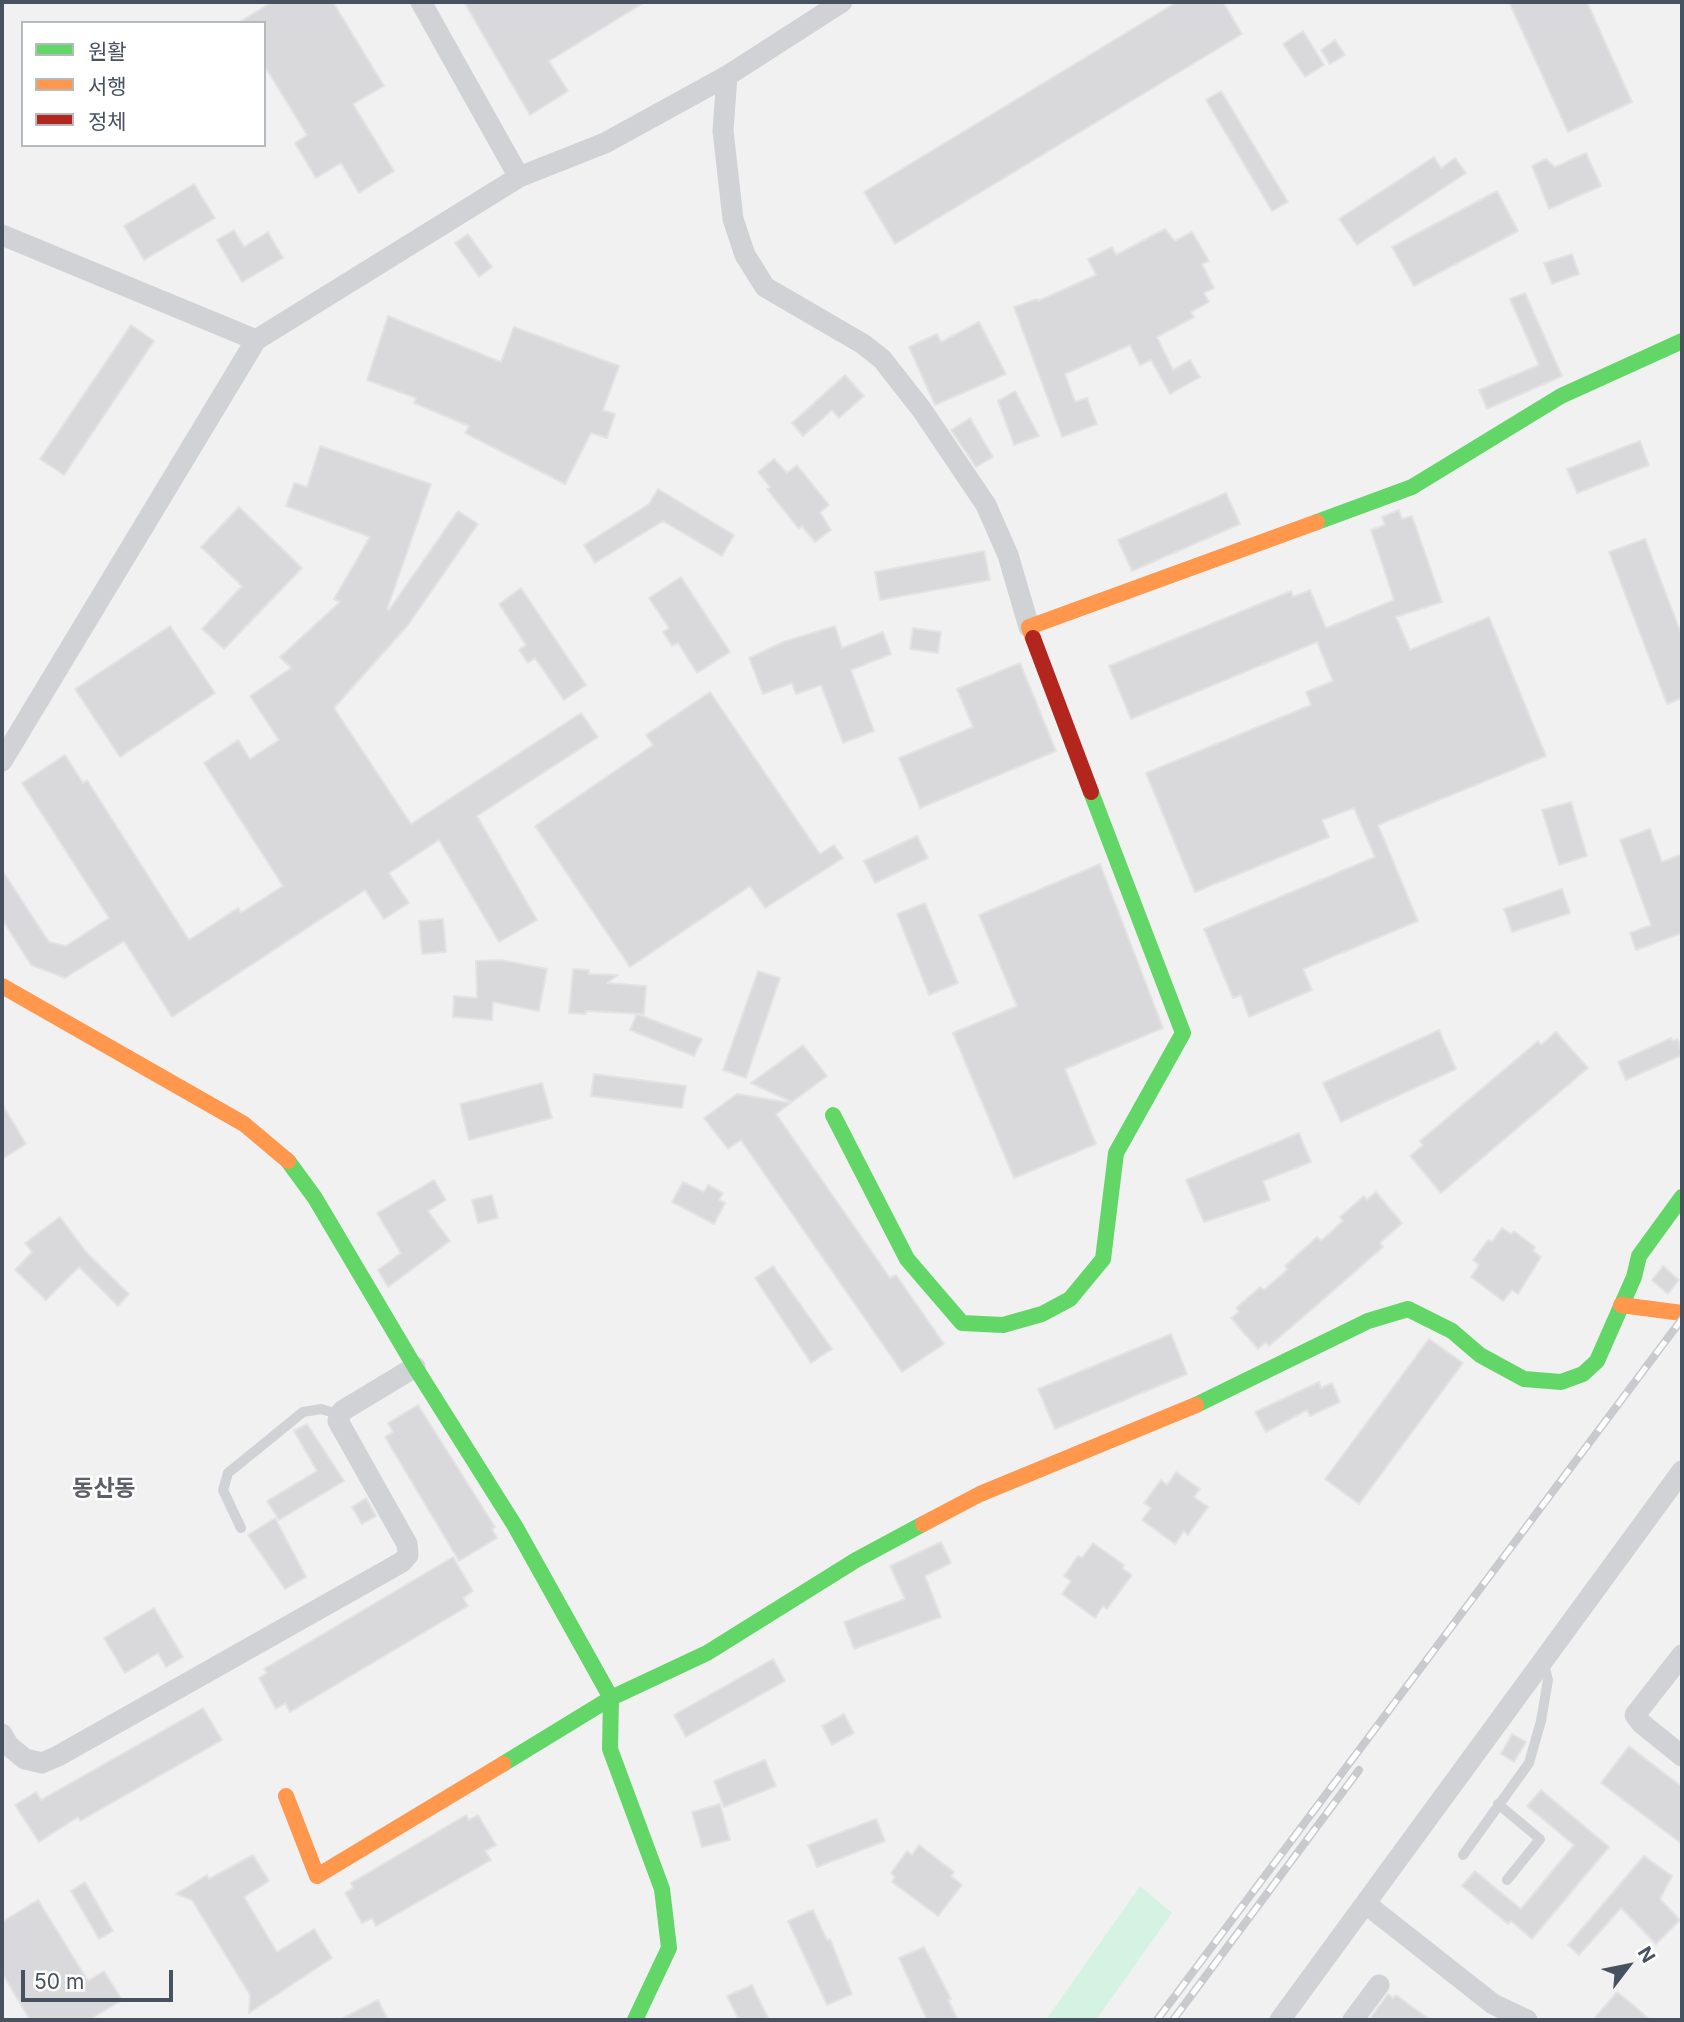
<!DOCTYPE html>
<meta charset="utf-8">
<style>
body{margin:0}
#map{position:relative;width:1684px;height:2022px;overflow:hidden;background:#f2f1f1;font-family:Inter,"Noto Sans KR",sans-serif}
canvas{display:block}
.frame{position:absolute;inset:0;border:4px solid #465260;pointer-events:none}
.legend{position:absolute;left:21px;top:21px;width:245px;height:126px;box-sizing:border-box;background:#fff;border:2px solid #b5babf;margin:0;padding:9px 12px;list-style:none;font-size:21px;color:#465260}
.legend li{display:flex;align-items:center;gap:14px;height:35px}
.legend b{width:35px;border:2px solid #b5babf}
.north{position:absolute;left:1593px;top:1931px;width:70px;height:70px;-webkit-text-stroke:5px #fff;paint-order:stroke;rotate:58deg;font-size:19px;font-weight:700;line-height:28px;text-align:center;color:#465260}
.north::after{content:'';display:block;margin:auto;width:24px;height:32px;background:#465260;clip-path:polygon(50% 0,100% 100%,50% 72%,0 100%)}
.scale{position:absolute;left:21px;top:1970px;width:152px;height:32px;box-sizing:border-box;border:4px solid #465260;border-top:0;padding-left:9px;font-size:21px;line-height:24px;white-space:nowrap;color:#465260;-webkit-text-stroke:5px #fff;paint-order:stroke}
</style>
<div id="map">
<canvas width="1684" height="2022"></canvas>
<div class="frame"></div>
<ul class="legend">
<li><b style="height:9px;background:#63d668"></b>원활</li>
<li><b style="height:9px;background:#ff974d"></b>서행</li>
<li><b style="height:9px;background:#b3261e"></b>정체</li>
</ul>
<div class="north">N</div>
<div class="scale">50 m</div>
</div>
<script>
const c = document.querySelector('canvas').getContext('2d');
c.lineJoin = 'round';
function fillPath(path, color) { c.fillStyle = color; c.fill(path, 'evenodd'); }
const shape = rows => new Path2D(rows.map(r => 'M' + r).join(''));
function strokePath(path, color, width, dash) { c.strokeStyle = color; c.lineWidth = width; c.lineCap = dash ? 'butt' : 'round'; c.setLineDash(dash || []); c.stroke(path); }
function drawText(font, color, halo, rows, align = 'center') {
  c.font = font + ' Inter,"Noto Sans KR",sans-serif'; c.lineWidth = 5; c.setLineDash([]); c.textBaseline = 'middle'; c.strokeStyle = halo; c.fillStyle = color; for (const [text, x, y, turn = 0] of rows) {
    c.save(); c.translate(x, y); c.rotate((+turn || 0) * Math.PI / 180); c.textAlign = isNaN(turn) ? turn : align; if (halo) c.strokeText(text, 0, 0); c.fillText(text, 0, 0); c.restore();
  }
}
fillPath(shape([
 [1140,1886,1172,1913,1096,2020,1046,2020]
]), '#d4f3e3');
const building = shape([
 [272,2,333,2,384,86,353,104,394,171,359,193,341,163,316,178,295,143,307,135,264,65,264,23,238,23,272,2],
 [464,2,645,2,549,61,568,91,530,115,464,2],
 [1177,2,1223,2,1242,34,895,244,864,192,1177,2],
 [1509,2,1587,2,1632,102,1568,132,1509,2],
 [1303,31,1324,65,1305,77,1283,44,1303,31],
 [1335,40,1345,55,1330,64,1321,50,1335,40],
 [1221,91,1288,202,1272,211,1206,100,1221,91],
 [1586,153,1601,186,1549,209,1532,166,1546,159,1555,167,1586,153],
 [1434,157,1441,168,1455,158,1466,173,1357,245,1339,219,1434,157],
 [194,184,215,218,144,260,124,226,194,184],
 [1497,191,1518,231,1414,286,1392,247,1497,191],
 [1165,229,1175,241,1192,232,1209,261,1202,264,1214,288,1204,293,1209,302,1191,312,1194,317,1157,337,1173,370,1190,360,1200,377,1170,394,1151,360,1140,365,1130,345,1065,374,1075,402,1087,398,1097,424,1062,437,1014,307,1037,299,1038,301,1096,275,1088,259,1112,247,1116,255,1165,229],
 [234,230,244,247,268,232,283,258,242,282,217,240,234,230],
 [468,234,492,267,479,277,455,243,468,234],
 [1572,254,1579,274,1552,284,1544,263,1572,254],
 [1525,293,1562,376,1487,409,1479,390,1539,365,1510,299,1525,293],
 [388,316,501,362,514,327,619,366,603,410,615,414,607,438,591,433,565,484,465,433,469,426,414,403,416,398,367,380,388,316],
 [979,322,1006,374,935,405,909,347,937,334,941,342,979,322],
 [131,325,154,341,64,475,40,459,131,325],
 [845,375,864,396,839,418,832,410,803,436,792,423,845,375],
 [1015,391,1039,436,1014,445,998,401,1015,391],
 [970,418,993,457,976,467,951,430,970,418],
 [1640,441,1649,465,1577,493,1567,469,1640,441],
 [320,446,431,484,387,609,389,610,458,511,478,524,408,625,334,708,411,824,581,713,598,737,477,816,537,920,499,942,439,840,389,873,409,903,384,919,365,890,172,1017,124,941,65,978,31,965,2,919,2,870,49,942,66,946,109,918,22,783,65,755,83,783,87,780,189,940,238,908,241,913,283,886,204,763,238,740,250,759,279,740,250,696,291,668,280,657,340,602,334,599,370,537,286,506,294,483,307,487,320,446],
 [774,459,787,473,797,465,829,505,820,512,831,530,815,542,802,526,799,529,767,489,770,487,758,472,774,459],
 [658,489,734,535,722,556,663,521,595,563,584,545,649,504,658,489],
 [1226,493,1240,524,1132,571,1118,540,1226,493],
 [239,507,302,568,224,649,202,629,242,586,201,547,239,507],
 [1399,510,1402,519,1412,516,1442,602,1396,617,1410,650,1489,617,1546,756,1378,825,1418,921,1303,969,1312,990,1249,1017,1241,995,1233,998,1204,929,1375,857,1354,808,1322,820,1329,837,1195,892,1146,773,1311,705,1306,692,1333,681,1317,642,1131,719,1109,666,1291,591,1293,597,1310,590,1326,628,1394,600,1371,530,1385,525,1382,517,1399,510],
 [1645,539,1682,636,1682,698,1667,704,1609,552,1645,539],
 [984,551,990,580,880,600,875,572,984,551],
 [681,577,730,652,697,673,678,643,672,646,663,632,669,628,649,598,681,577],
 [521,588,586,685,564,700,535,658,528,663,519,650,526,645,499,604,521,588],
 [170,626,215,693,120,757,75,689,170,626],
 [835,626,842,648,883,632,891,654,851,670,874,731,843,743,821,685,796,694,792,683,763,694,749,658,783,642,835,626],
 [913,628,941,632,938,653,910,649,913,628],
 [1020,663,1056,751,920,808,899,758,973,727,957,689,1020,663],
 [710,692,820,854,834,845,843,858,765,908,750,886,630,967,535,826,653,745,646,735,710,692],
 [1571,802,1587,856,1559,865,1542,810,1571,802],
 [1650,829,1662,862,1682,854,1682,933,1636,950,1630,933,1651,925,1620,840,1650,829],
 [917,836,928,858,875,883,864,861,917,836],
 [1100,864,1163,1028,1065,1069,1096,1144,1014,1178,953,1033,1017,1006,979,915,1100,864],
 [1562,889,1570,913,1512,932,1504,909,1562,889],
 [925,903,958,983,929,995,897,914,925,903],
 [443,919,446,952,422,954,419,921,443,919],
 [501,960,547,969,539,1011,493,1002,492,1020,453,1017,454,996,477,998,476,961,501,960],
 [573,969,589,970,589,974,618,975,607,983,646,986,644,1014,586,1011,586,1014,569,1013,573,969],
 [758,971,780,978,746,1078,723,1070,758,971],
 [637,1014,702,1039,694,1056,630,1030,637,1014],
 [1439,1030,1456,1069,1341,1122,1323,1083,1439,1030],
 [1556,1032,1588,1068,1441,1193,1410,1156,1423,1145,1420,1141,1538,1041,1541,1045,1556,1032],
 [1671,1038,1673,1041,1678,1039,1682,1055,1626,1080,1618,1062,1671,1038],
 [803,1045,827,1076,792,1102,751,1083,803,1045],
 [594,1074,686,1086,682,1108,591,1096,594,1074],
 [542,1083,552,1118,469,1140,460,1104,542,1083],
 [737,1094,791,1103,776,1114,890,1278,896,1275,944,1344,902,1372,741,1140,728,1149,704,1118,737,1094],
 [2,1104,26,1144,2,1159,2,1104],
 [1299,1133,1311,1162,1263,1181,1270,1200,1204,1222,1186,1180,1299,1133],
 [434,1180,446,1200,428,1211,450,1241,388,1287,378,1270,401,1253,377,1213,434,1180],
 [683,1182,704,1192,708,1185,723,1193,719,1200,725,1203,714,1224,672,1202,683,1182],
 [1376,1192,1402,1223,1380,1243,1383,1247,1318,1304,1269,1346,1266,1342,1258,1349,1231,1318,1239,1312,1236,1308,1260,1287,1264,1290,1288,1269,1285,1266,1317,1237,1321,1241,1343,1221,1340,1217,1364,1196,1367,1200,1376,1192],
 [492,1195,498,1218,478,1223,472,1200,492,1195],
 [60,1217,86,1252,129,1294,118,1306,79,1267,46,1300,15,1270,32,1252,25,1243,60,1217],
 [1502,1228,1511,1234,1514,1231,1535,1247,1533,1251,1541,1257,1518,1294,1512,1290,1503,1301,1471,1277,1479,1265,1473,1260,1488,1240,1492,1242,1502,1228],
 [773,1266,832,1349,811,1363,755,1278,773,1266],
 [1663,1266,1679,1280,1668,1294,1652,1280,1663,1266],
 [1171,1334,1187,1374,1055,1429,1038,1389,1171,1334],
 [1429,1339,1463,1363,1359,1504,1325,1479,1429,1339],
 [1319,1382,1321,1388,1332,1383,1340,1402,1310,1416,1307,1410,1266,1432,1255,1412,1319,1382],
 [418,1405,495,1527,492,1529,497,1538,459,1561,385,1437,393,1432,388,1423,418,1405],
 [307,1424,344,1481,279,1520,267,1501,317,1471,294,1431,307,1424],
 [1176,1472,1200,1489,1194,1497,1208,1507,1188,1535,1184,1531,1175,1544,1142,1520,1151,1508,1144,1503,1161,1480,1167,1485,1176,1472],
 [366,1498,376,1516,362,1524,352,1507,366,1498],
 [275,1518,306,1577,285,1589,248,1535,275,1518],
 [941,1542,951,1563,925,1576,941,1617,854,1649,844,1622,905,1599,890,1566,941,1542],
 [1093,1543,1124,1565,1122,1568,1132,1575,1107,1609,1103,1606,1095,1618,1062,1594,1071,1581,1064,1576,1078,1556,1082,1558,1093,1543],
 [453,1557,473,1591,463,1598,468,1606,290,1712,285,1703,276,1709,259,1678,267,1673,264,1669,453,1557],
 [154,1608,183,1657,166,1667,158,1653,125,1673,104,1638,154,1608],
 [773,1659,785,1681,686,1737,674,1715,773,1659],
 [203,1708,222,1740,80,1821,78,1817,39,1842,15,1805,36,1792,41,1800,203,1708],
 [844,1714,854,1733,832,1745,822,1726,844,1714],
 [1512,1734,1526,1742,1514,1762,1501,1754,1512,1734],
 [1629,1746,1682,1787,1682,1844,1601,1783,1629,1746],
 [765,1760,776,1786,724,1807,714,1781,765,1760],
 [1541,1790,1609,1847,1532,1939,1511,1921,1508,1924,1462,1886,1475,1871,1521,1909,1574,1845,1527,1806,1541,1790],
 [720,1804,730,1840,702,1847,692,1812,720,1804],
 [466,1815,469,1820,478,1815,496,1845,485,1851,491,1860,376,1926,372,1918,362,1923,345,1893,353,1888,351,1883,466,1815],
 [876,1819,885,1841,817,1867,808,1845,876,1819],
 [919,1845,954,1872,951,1876,962,1885,938,1916,892,1882,895,1877,891,1873,907,1851,912,1855,919,1845],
 [253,1855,269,1881,244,1897,277,1952,314,1929,332,1958,249,2013,250,1995,192,1900,176,1894,207,1875,209,1879,253,1855],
 [1644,1856,1672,1876,1660,1899,1680,1920,1656,1944,1621,1908,1579,1955,1568,1945,1644,1856],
 [85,1882,113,1931,99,1939,71,1891,85,1882],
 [38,1900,88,1981,104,1971,122,2000,89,2020,30,2020,2,1973,2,1922,38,1900],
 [813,1910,827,1940,830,1939,852,1994,827,2005,788,1921,813,1910],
 [924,1947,951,1999,948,2000,958,2020,927,2020,899,1958,924,1947],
 [752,1985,769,2020,739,2020,727,1996,752,1985],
 [1617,1992,1632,2004,1650,2020,1593,2020,1617,1992],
 [1388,1994,1393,1998,1396,1995,1430,2020,1369,2020,1388,1994],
 [378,2000,388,2020,339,2020,378,2000]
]);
fillPath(building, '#d9d9db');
strokePath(building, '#e3e3e4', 2);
strokePath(shape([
 [241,1528,223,1490,228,1473,303,1412,321,1409,341,1415],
 [1498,1804,1540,1839,1507,1880],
 [1463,1855,1529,1763,1541,1721,1548,1680,1543,1661]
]), '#d0d2d5', 10);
strokePath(shape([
 [421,2,519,177],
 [727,76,723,131,733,219,745,255,765,287,863,344,882,359,922,410,986,505,1008,555,1029,627],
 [2,235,256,340],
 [2,761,256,340,519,177,605,143,727,76,842,2],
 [1682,1655,1635,1715,1641,1723,1682,1756],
 [2,1734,9,1746,25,1759,42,1763,58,1756,402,1562,408,1555,407,1544,338,1421,342,1411,415,1367],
 [1366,1904,1493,2004,1527,2020],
 [1280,2020,1682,1471],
 [1353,2020,1379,1985]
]), '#d0d2d5', 21);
strokePath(shape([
 [1317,522,1412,487,1561,396,1682,341],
 [833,1115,907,1259,962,1323,1003,1325,1042,1314,1070,1299,1103,1259,1116,1153,1183,1033,1091,792],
 [288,1161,315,1198,415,1367,515,1526,611,1698,610,1749,662,1889,669,1948,635,2020],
 [1196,1405,1368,1321,1408,1309,1452,1331,1480,1355,1524,1379,1561,1382,1583,1374,1597,1361,1634,1277,1639,1256,1682,1197],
 [503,1764,611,1698,707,1653,856,1560,923,1524]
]), '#63d668', 16);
strokePath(shape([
 [1033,638,1029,627,1317,522],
 [2,986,244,1124,288,1161],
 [1621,1305,1682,1313],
 [923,1524,980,1494,1196,1405],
 [286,1796,317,1876,503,1764]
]), '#ff974d', 16);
strokePath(shape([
 [1033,638,1091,792]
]), '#b3261e', 16);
const rail = shape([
 [1157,2020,1682,1319],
 [1173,2020,1359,1770]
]);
strokePath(rail, '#c8cacd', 8);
strokePath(rail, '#fff', 5, [16]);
drawText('bold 23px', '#5c6066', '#fff', [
 ["동산동",104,1489]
]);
</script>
